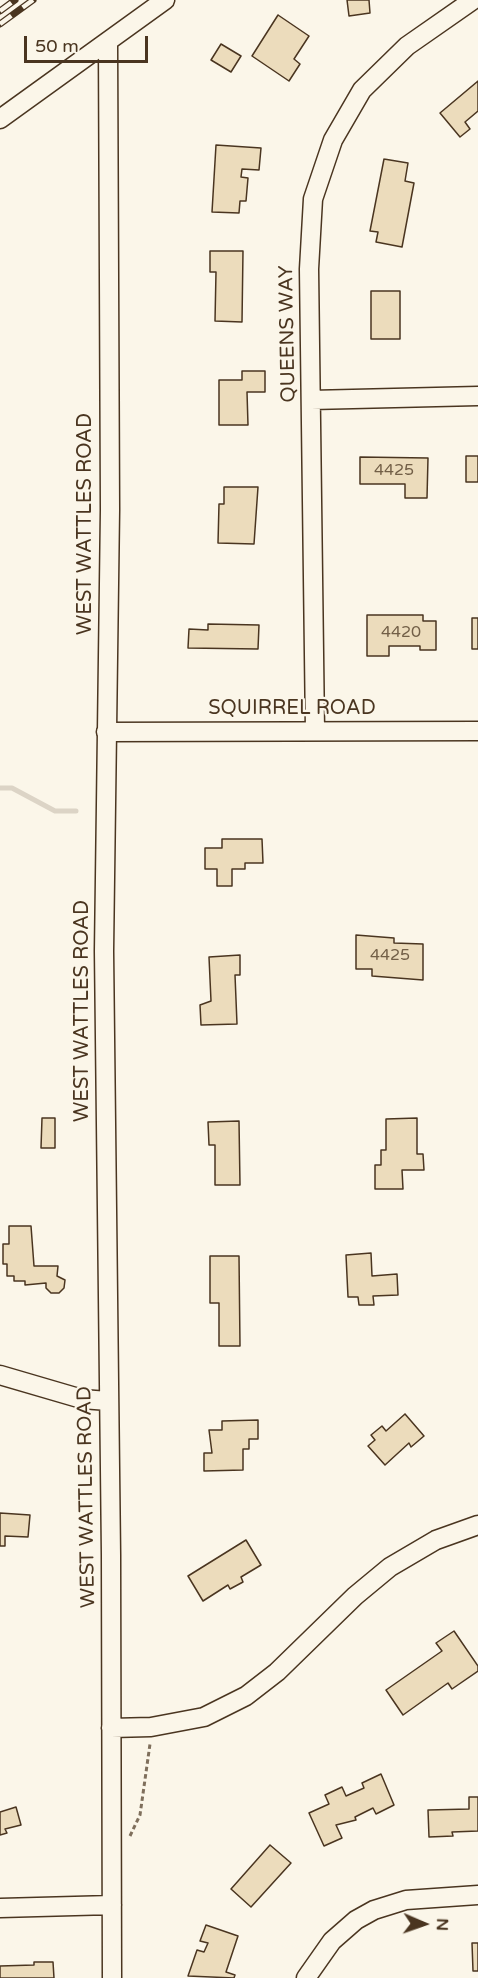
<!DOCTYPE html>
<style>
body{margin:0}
#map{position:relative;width:478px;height:1978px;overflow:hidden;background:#fbf6e9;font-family:"Varela Round",sans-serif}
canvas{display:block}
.north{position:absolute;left:394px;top:1894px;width:60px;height:60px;-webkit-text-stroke:4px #fbf6e9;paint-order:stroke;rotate:92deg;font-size:16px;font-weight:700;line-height:24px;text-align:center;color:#4a3520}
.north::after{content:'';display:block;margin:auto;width:21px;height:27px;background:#4a3520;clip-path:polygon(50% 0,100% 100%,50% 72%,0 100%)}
.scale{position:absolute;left:24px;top:36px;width:124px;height:27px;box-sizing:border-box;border:3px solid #4a3520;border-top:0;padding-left:8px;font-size:18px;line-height:21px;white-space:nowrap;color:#4a3520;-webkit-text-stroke:4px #fbf6e9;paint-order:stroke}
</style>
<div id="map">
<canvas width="478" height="1978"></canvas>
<div class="north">N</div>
<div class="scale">50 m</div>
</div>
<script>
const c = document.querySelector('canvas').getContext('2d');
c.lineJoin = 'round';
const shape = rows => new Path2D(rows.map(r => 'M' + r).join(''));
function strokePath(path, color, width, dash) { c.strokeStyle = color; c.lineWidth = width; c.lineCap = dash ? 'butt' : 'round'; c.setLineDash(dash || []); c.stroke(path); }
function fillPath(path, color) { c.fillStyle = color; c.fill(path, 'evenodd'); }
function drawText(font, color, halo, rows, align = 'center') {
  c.font = font + ' "Varela Round",sans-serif'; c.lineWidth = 4.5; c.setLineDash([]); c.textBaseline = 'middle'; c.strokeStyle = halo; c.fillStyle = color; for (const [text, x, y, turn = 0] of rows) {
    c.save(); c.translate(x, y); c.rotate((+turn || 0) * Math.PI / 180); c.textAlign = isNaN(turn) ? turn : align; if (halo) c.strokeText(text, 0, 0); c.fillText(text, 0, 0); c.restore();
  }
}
strokePath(shape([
 [0,788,12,788,55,811,76,811]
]), '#dcd4c6', 5);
const building = shape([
 [347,0,369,0,370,13,349,16,347,0],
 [278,15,309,36,294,59,300,64,289,81,252,56,278,15],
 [221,44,241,56,231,72,211,60,221,44],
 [478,81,478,111,465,122,470,129,460,137,440,113,478,81],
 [216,145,261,148,259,170,242,169,241,177,248,178,246,201,240,201,239,213,212,212,216,145],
 [384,159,408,163,405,181,414,183,402,247,376,242,378,232,370,231,384,159],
 [210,251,243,251,242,322,215,321,216,272,210,272,210,251],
 [371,291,400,291,400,339,371,339,371,291],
 [242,371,265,371,265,392,247,392,248,425,219,425,219,380,242,380,242,371],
 [466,456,478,456,478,482,466,482,466,456],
 [360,457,428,458,427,498,405,498,405,484,360,484,360,457],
 [224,487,258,487,254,544,218,543,219,504,224,504,224,487],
 [367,615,423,615,423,621,436,621,436,650,420,650,420,646,389,646,389,656,367,656,367,615],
 [472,618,478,618,478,649,472,649,472,618],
 [208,624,259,625,258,649,188,648,189,629,208,630,208,624],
 [222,839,262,839,263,863,245,863,245,869,232,869,232,886,217,886,217,869,205,869,205,848,222,848,222,839],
 [356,935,394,938,394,943,423,944,423,980,372,976,372,969,356,969,356,935],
 [240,955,240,975,235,975,237,1024,201,1025,200,1005,211,1001,209,957,240,955],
 [42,1118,55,1118,55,1148,41,1148,42,1118],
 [417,1118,417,1154,423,1154,424,1170,402,1170,403,1189,375,1189,375,1165,381,1165,381,1150,386,1150,386,1119,417,1118],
 [239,1121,240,1185,215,1185,215,1145,209,1145,208,1122,239,1121],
 [9,1226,31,1226,34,1266,58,1266,57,1276,65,1280,64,1288,59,1293,51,1293,46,1288,46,1283,25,1285,25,1281,14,1281,14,1276,7,1276,7,1264,3,1264,3,1244,9,1244,9,1226],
 [371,1253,372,1276,397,1274,398,1295,373,1296,374,1305,359,1305,358,1297,348,1297,346,1255,371,1253],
 [210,1256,239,1256,240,1346,219,1346,219,1303,210,1303,210,1256],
 [405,1414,424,1436,411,1447,409,1443,385,1465,368,1446,375,1440,371,1435,382,1426,386,1431,405,1414],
 [258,1420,258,1439,249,1439,249,1449,243,1449,243,1470,204,1471,204,1453,212,1453,209,1430,222,1430,222,1421,258,1420],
 [0,1513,30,1515,28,1537,5,1536,5,1546,0,1546,0,1513],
 [246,1540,261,1565,241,1577,243,1582,230,1589,228,1585,203,1601,188,1576,246,1540],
 [454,1631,478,1666,478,1671,452,1689,448,1683,403,1715,386,1690,442,1651,436,1643,454,1631],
 [381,1774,394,1805,376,1814,373,1808,355,1817,356,1820,336,1825,342,1838,324,1846,309,1813,329,1804,325,1795,342,1787,346,1796,364,1788,362,1783,381,1774],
 [469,1797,478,1797,478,1831,452,1832,453,1836,429,1837,428,1810,469,1809,469,1797],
 [16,1807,21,1825,5,1829,7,1833,0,1835,0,1812,16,1807],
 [270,1845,291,1863,251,1907,231,1889,270,1845],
 [206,1925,238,1936,226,1972,235,1975,234,1978,188,1976,197,1950,204,1952,208,1943,200,1941,206,1925],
 [472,1943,478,1943,478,1971,473,1971,472,1943],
 [34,1962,53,1962,54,1978,0,1978,0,1966,34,1965,34,1962]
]);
fillPath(building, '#ecdcbc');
strokePath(building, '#4a3520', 1.5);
const minor = shape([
 [108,43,110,510,104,951,111,1555,112,1978],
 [0,119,165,0],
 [311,400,478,396],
 [315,731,309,269,313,199,333,140,362,90,407,46,473,0],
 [106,732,478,731],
 [0,1375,82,1399,108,1401],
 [111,1728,151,1727,204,1717,246,1696,277,1672,355,1596,390,1567,436,1540,478,1525],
 [0,1908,112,1905],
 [306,1978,332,1941,356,1920,374,1910,406,1900,478,1895]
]);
strokePath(minor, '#4a3520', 21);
strokePath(shape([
 [130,1836,140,1815,150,1744]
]), '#7f6f5c', 3, [4.5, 3]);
strokePath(minor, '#fbf6e9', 18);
const rail = shape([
 [0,11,15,0],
 [0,24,33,0]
]);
strokePath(rail, '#4a3520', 7);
strokePath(rail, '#fbf6e9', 4.5, [14]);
drawText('16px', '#725f47', null, [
 ["4425",394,471],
 ["4420",401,633],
 ["4425",390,956]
]);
drawText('20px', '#4a3520', '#fbf6e9', [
 ["QUEENS WAY",288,334,-91],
 ["WEST WATTLES ROAD",86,524,-90],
 ["SQUIRREL ROAD",292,709],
 ["WEST WATTLES ROAD",83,1011,-90],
 ["WEST WATTLES ROAD",87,1497,-91]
]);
</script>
